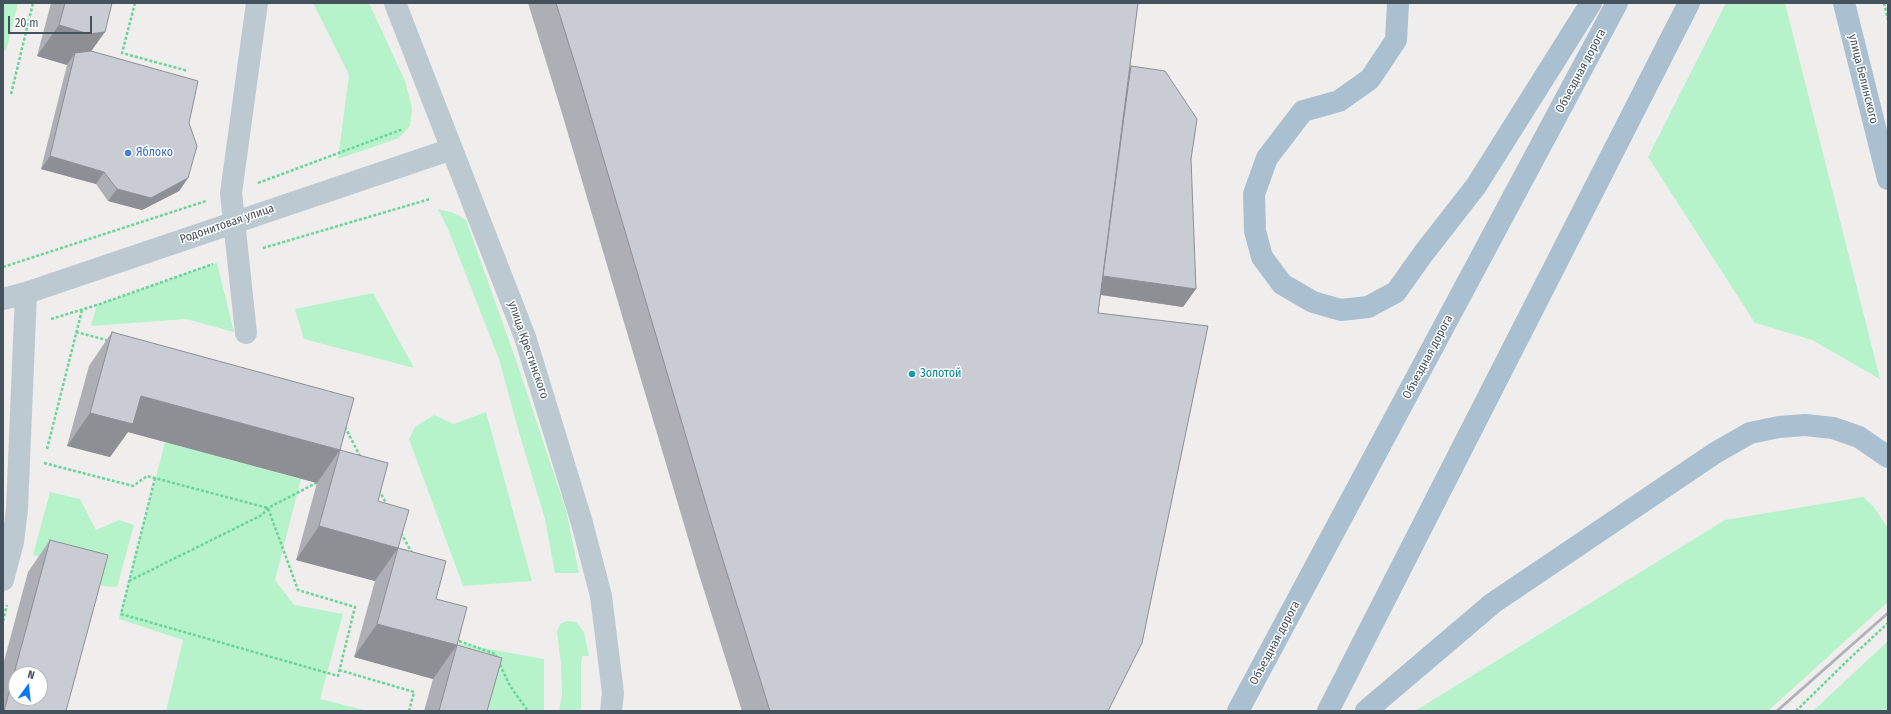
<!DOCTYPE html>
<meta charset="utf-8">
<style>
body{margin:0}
#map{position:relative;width:1891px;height:714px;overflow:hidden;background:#f0eded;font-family:"Fira Sans Condensed",sans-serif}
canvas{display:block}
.frame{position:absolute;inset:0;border:4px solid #44525d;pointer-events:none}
.north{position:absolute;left:8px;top:666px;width:40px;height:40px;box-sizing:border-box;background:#fff;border:1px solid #b4babe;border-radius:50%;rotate:15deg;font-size:11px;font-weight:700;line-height:16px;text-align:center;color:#44525d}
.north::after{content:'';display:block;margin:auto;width:14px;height:18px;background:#057af2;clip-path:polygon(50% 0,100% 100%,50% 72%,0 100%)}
.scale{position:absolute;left:8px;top:16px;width:84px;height:18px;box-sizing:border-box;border:2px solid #44525d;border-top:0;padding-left:5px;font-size:12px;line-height:14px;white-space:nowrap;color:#44525d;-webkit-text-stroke:3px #fff;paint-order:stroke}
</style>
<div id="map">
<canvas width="1891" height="714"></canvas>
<div class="frame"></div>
<div class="north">N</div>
<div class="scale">20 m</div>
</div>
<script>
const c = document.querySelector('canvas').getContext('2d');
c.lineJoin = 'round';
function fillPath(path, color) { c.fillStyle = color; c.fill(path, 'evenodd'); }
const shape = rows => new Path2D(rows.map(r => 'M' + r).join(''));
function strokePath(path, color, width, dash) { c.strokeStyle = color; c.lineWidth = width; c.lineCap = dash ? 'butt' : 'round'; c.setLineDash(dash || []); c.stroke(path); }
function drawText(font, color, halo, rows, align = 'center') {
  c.font = font + ' "Fira Sans Condensed",sans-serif'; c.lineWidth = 3; c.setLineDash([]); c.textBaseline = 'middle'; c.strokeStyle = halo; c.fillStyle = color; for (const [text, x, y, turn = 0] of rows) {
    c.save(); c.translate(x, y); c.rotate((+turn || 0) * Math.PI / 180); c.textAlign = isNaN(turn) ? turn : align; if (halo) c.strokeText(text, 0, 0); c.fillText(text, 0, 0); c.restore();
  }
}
fillPath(shape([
 [3,3,18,3,6,51,3,50],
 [313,3,369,3,405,81,412,108,410,126,399,138,338,159,349,75],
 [1726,3,1785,3,1880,379,1812,340,1755,323,1648,157],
 [438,209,454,213,466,220,517,363,566,510,579,573,555,573,545,519,518,429,499,359,448,229],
 [217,263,234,332,186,319,91,326,97,305],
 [373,293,414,368,304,339,295,309],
 [486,412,532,581,463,586,409,439,415,427,434,415,454,424],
 [165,442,301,479,275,580,294,605,343,614,320,699,368,711,166,711,183,640,119,619],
 [50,492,80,499,96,530,119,520,134,525,117,587,102,586,88,569,33,555],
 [1863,497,1873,506,1888,528,1888,602,1768,711,1415,711,1725,520],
 [569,621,576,622,584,632,589,656,582,656,581,664,581,711,559,711,562,695,561,665,557,631,561,623],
 [444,641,544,659,544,711,473,711],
 [1888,641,1888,711,1813,711]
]), '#b6f3ca');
strokePath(shape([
 [135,3,122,53,188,71],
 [1884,3,1888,20],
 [11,94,33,3],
 [258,183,403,129],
 [263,248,430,199],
 [3,267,206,201],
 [51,319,97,305,213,264],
 [76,332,110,341],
 [345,427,361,458],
 [47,449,82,310],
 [44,463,133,486,147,476,268,508,298,590,355,607,338,676,121,614,155,478],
 [379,490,387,505],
 [401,533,412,553],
 [129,581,262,515,268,508,318,482],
 [3,621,7,605],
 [456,637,459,641,495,654,510,686,528,711],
 [339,670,414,692,409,711],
 [1796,711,1847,661,1888,623]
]), '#6ad59a', 2.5, [3, 2]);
strokePath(shape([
 [395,3,525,337,582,523,601,596,613,693,611,711],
 [3,299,26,293,452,149],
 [246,333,231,193,257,3],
 [3,580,13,542,17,509,26,293]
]), '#bcc9d1', 22);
strokePath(shape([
 [1398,3,1396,40,1370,79,1339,101,1303,111,1267,158,1254,194,1255,231,1262,257,1282,284,1313,302,1341,310,1368,307,1396,292,1423,254,1476,186,1591,3],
 [1844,3,1888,179],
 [1238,711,1617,3],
 [1328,711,1689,3],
 [1366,711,1493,603,1715,453,1750,433,1779,427,1805,425,1833,428,1859,437,1888,457]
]), '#aabfd0', 22);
strokePath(shape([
 [1777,711,1888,613]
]), '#afb3b9', 3);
fillPath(shape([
 [51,3,112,3,91,51,189,123,188,178,179,191,142,210,108,201,96,184,41,169,67,65,37,56],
 [528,3,1138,3,1130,68,1131,66,1191,159,1183,307,1101,295,1098,313,1108,711,742,711,697,568,561,110],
 [112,332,340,450,378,501,398,548,436,599,487,711,424,711,433,679,354,657,375,581,296,560,317,483,128,432,110,457,67,446,89,366],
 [50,540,66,711,3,711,3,665,28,572]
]), '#adafb5');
fillPath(shape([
 [59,25,105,32,82,64,75,53,67,65,37,56],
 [50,156,104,172,96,184,41,169],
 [188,178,179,191,142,210,108,201,117,189],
 [1100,276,1196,289,1183,307,1088,293],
 [141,396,340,450,317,483,128,432,110,457,67,446,90,413],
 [319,526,398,548,375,581,296,560],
 [377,624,457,645,433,679,354,657]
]), '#8d8f94');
const building = shape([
 [65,3,112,3,105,32,89,34,59,25,65,3],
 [556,3,1138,3,1098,313,1208,326,1142,643,1108,711,770,711,717,541,581,83,556,3],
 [91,51,198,81,189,123,197,146,188,178,151,198,117,189,104,172,50,156,75,53,91,51],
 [1131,66,1165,71,1197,119,1191,159,1196,289,1103,276,1123,124,1131,66],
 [112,332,354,398,340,450,141,396,133,424,90,413,112,332],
 [340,450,388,463,378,501,409,510,398,548,319,526,340,450],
 [50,540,108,555,66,711,4,711,50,540],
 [16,674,40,674,40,698,16,698,16,674],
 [398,548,446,561,436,599,467,607,457,645,502,658,487,711,439,711,457,645,377,624,398,548]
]);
fillPath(building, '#c9ccd3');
strokePath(building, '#8d8f94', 1);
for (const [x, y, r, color] of [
 [128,153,4,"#3f7fe0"],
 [912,374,4,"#0f9aa8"]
]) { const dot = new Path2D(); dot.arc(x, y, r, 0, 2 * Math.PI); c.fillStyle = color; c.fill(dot); strokePath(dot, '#fff', 1.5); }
drawText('12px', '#44525d', '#fff', [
 ["Объездная дорога",1581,71,-62],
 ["улица Белинского",1863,79,76],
 ["Родонитовая улица",227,224,-19],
 ["улица Крестинского",528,350,71],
 ["Объездная дорога",1428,357,-62],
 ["Объездная дорога",1275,643,-62]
]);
drawText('12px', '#366cbe', '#fff', [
 ["Яблоко",136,153]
], 'left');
drawText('12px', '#0d838f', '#fff', [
 ["Золотой",920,374]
], 'left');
</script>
